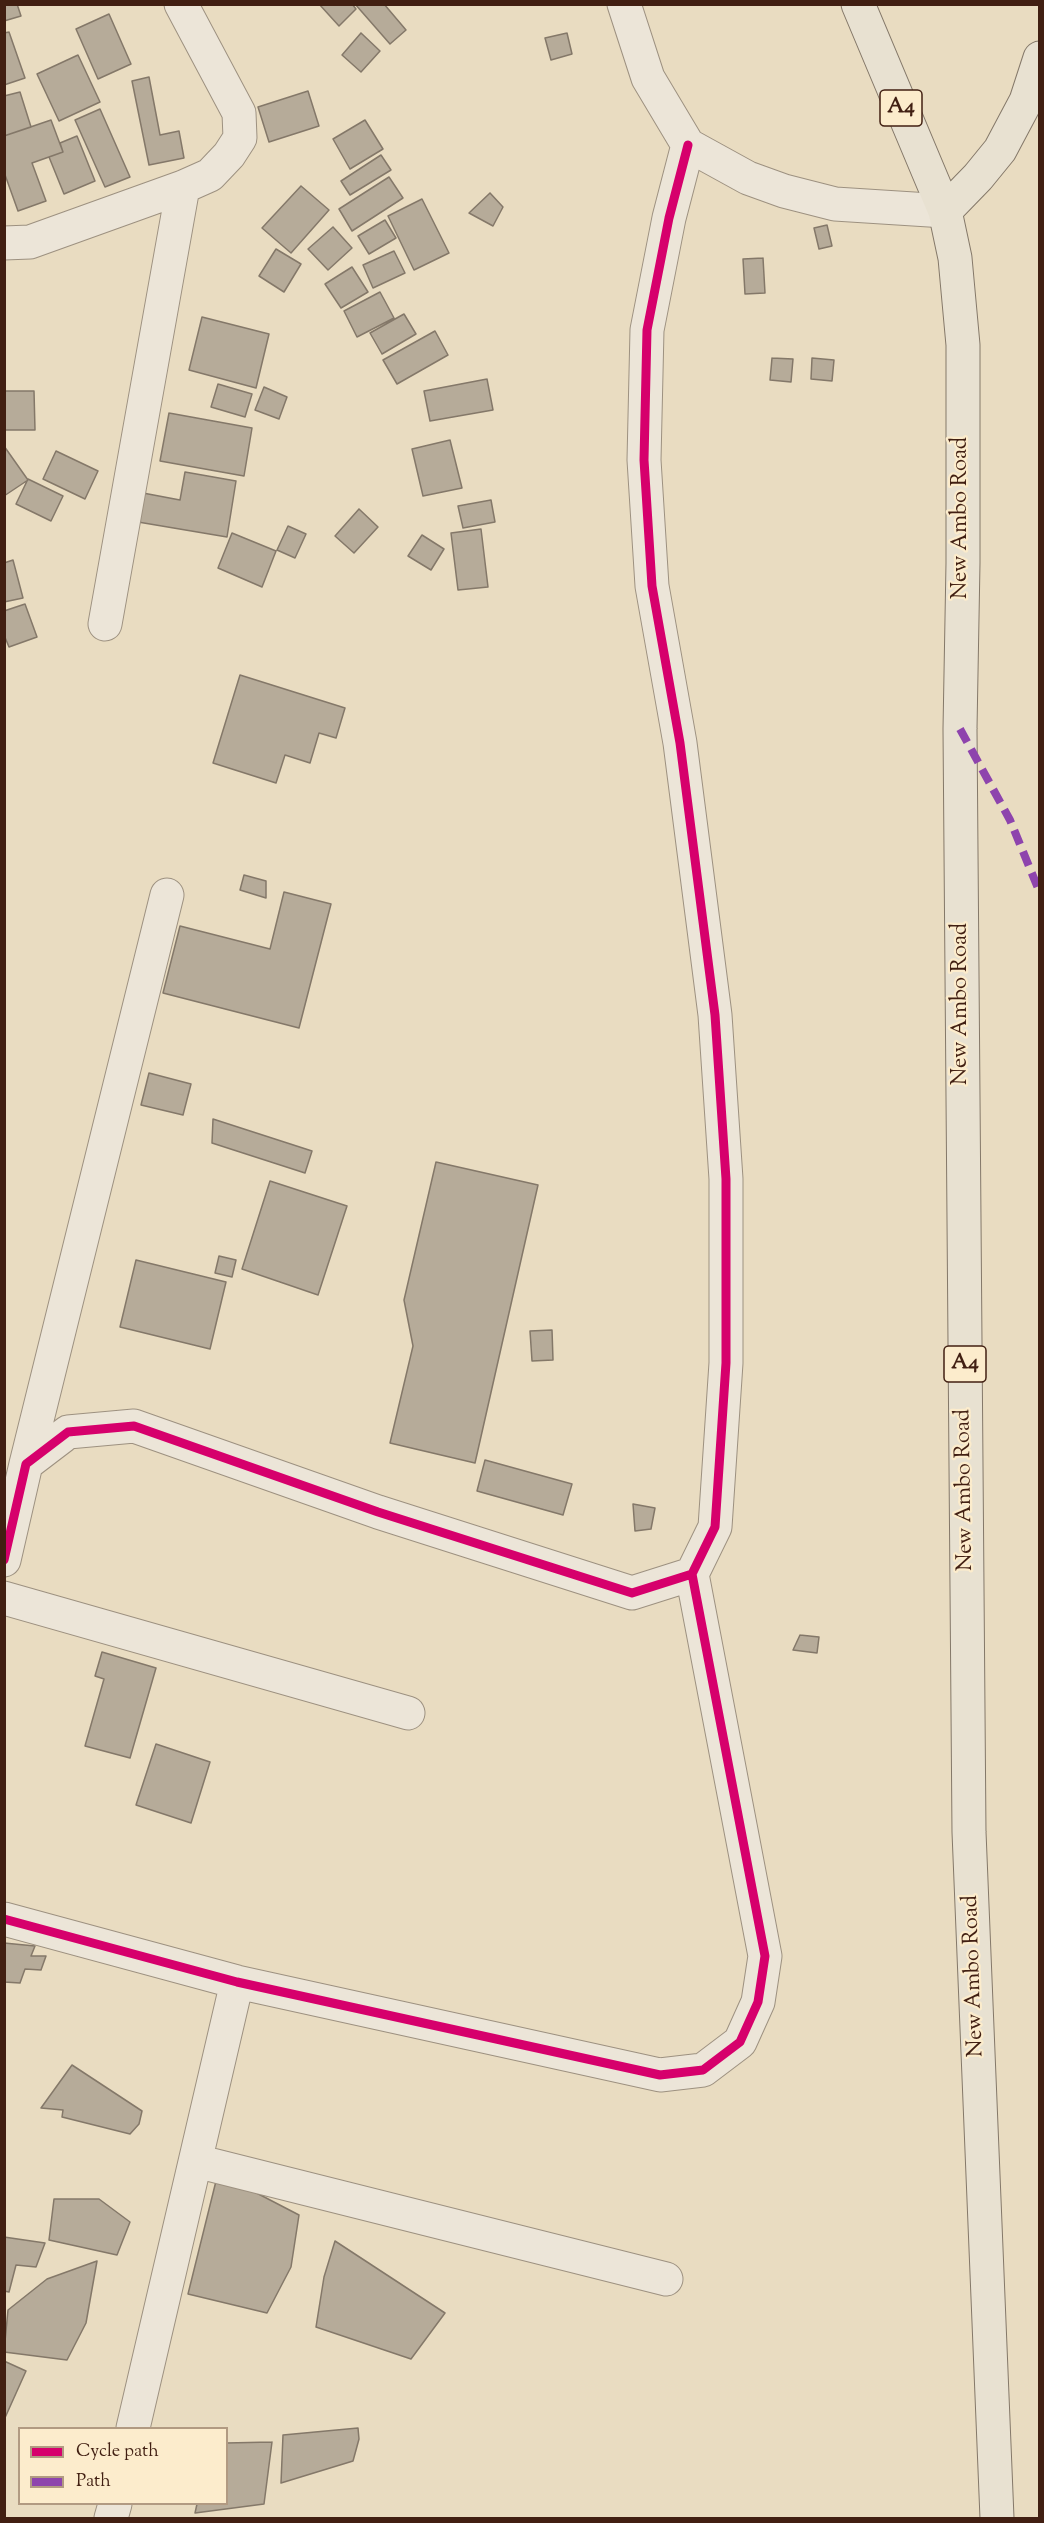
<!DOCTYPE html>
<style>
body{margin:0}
#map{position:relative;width:1044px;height:2523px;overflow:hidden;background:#e9dcc1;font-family:"Sorts Mill Goudy",serif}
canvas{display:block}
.frame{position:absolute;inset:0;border:6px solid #411f12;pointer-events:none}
.legend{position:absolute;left:18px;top:2427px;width:210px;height:78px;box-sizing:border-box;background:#fceccc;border:2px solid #b19a82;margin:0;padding:8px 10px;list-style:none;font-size:18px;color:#411f12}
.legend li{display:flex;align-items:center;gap:12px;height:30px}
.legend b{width:30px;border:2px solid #b19a82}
</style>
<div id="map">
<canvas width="1044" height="2523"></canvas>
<div class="frame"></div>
<ul class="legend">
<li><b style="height:8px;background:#d6006c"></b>Cycle path</li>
<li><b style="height:8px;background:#8e44ad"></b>Path</li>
</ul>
</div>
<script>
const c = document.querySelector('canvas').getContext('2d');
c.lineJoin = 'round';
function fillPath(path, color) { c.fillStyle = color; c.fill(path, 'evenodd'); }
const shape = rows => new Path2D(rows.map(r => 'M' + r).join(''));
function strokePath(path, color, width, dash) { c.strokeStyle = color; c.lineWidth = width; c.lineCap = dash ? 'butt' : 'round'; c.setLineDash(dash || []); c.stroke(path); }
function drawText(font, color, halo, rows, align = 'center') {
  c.font = font + ' "Sorts Mill Goudy",serif'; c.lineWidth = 4.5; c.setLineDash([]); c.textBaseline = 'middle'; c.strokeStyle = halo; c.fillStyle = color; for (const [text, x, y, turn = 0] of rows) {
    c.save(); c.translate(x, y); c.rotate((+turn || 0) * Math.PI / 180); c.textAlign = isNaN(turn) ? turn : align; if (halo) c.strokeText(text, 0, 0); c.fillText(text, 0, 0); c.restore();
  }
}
const building = shape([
 [4,4,17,4,21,16,4,21,4,4],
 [319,4,352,4,356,9,339,26,319,4],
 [355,4,384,4,406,30,390,44,355,4],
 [109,14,131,64,98,79,76,29,109,14],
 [9,32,25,78,4,85,4,33,9,32],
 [361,33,380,51,361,72,342,55,361,33],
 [567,33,572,54,551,60,545,38,567,33],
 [78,55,100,102,59,121,37,74,78,55],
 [149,77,160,135,179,131,184,158,149,165,132,81,149,77],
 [308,91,319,126,269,142,258,107,308,91],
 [20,92,31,127,4,136,4,96,20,92],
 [100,109,130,177,105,187,75,120,100,109],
 [51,120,63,152,32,163,46,201,18,211,4,172,4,136,51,120],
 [365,120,383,149,350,169,333,139,365,120],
 [77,136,95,181,64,194,49,157,63,152,60,143,77,136],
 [381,155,391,170,350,195,341,181,381,155],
 [389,177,403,198,352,231,339,209,389,177],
 [301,186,329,210,291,253,262,228,301,186],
 [490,193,503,207,493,226,469,213,490,193],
 [422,199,449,253,414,270,388,216,422,199],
 [385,220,396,238,369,254,358,236,385,220],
 [827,225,832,246,819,249,814,228,827,225],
 [333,227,352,248,328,270,308,249,333,227],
 [276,249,301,264,284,292,259,276,276,249],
 [394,251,405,273,373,288,363,265,394,251],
 [763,258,765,293,745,294,743,259,763,258],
 [352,267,368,292,341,308,325,284,352,267],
 [380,292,394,318,357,337,344,311,380,292],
 [404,314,416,334,382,354,370,333,404,314],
 [202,317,269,334,256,388,189,370,202,317],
 [435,331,448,355,397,384,383,360,435,331],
 [772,358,793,359,791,382,770,380,772,358],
 [812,358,834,360,832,381,811,379,812,358],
 [487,379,493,410,430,421,424,391,487,379],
 [218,384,252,394,245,417,211,407,218,384],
 [264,387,287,397,279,419,255,410,264,387],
 [4,391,34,391,35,430,4,430,4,391],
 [169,413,252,428,244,476,160,461,169,413],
 [450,440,462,488,423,496,412,449,450,440],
 [4,446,28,480,4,496,4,446],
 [56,451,98,471,85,499,43,479,56,451],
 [185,472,236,481,227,537,138,522,143,493,180,500,185,472],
 [28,479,63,496,51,521,16,504,28,479],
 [491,500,495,522,463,528,458,506,491,500],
 [359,509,378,527,354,553,335,536,359,509],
 [288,526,306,534,295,558,277,550,288,526],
 [481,529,488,587,458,590,451,533,481,529],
 [232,533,276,551,262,587,218,568,232,533],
 [422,535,444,549,431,570,408,556,422,535],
 [13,560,23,598,4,602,4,563,13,560],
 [25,604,37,637,9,647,4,635,4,611,25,604],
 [240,675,345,708,336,738,319,733,310,763,285,755,276,783,213,763,240,675],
 [244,875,266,881,266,898,240,890,244,875],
 [284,892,331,904,299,1028,163,993,180,926,270,949,284,892],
 [149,1073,191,1084,183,1115,141,1105,149,1073],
 [213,1119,312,1151,305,1173,212,1143,213,1119],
 [436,1162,538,1185,475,1463,390,1443,413,1346,404,1300,436,1162],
 [270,1181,347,1206,318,1295,242,1269,270,1181],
 [219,1256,236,1260,232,1277,215,1273,219,1256],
 [136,1260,226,1282,210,1349,120,1327,136,1260],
 [552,1330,553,1360,532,1361,530,1331,552,1330],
 [485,1460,572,1484,563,1515,477,1491,485,1460],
 [633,1504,655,1508,651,1529,635,1531,633,1504],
 [800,1635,819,1637,817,1653,793,1650,800,1635],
 [102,1652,156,1668,130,1758,85,1746,104,1679,95,1676,102,1652],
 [156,1744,210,1762,191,1823,136,1805,156,1744],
 [4,1943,35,1946,31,1956,46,1956,41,1970,25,1969,20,1983,4,1982,4,1943],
 [72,2065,142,2111,139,2124,130,2134,62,2117,63,2110,41,2108,72,2065],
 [218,2173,299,2215,291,2267,267,2313,188,2294,218,2173],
 [54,2199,99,2199,130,2222,117,2255,49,2240,54,2199],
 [4,2237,45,2243,36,2267,16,2265,9,2292,4,2291,4,2237],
 [335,2241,445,2313,411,2359,316,2327,324,2277,335,2241],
 [97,2261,86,2323,67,2360,4,2352,8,2310,47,2279,97,2261],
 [4,2361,26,2371,4,2420,4,2361],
 [358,2428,359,2439,353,2461,281,2483,283,2435,358,2428],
 [272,2442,264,2504,195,2513,197,2504,226,2504,226,2443,272,2442]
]);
fillPath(building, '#b6ab99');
strokePath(building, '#847869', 1.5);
const minor = shape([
 [624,4,648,78,688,145,748,178,784,191,835,204,945,211],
 [4,243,30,242,183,187,210,175,229,155,240,138,239,113,181,4],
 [105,624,183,187],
 [26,1464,167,895],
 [4,1560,26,1464,68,1432,134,1426,378,1512,632,1593,692,1574,715,1527,726,1363,726,1179,715,1015,680,743,652,586,644,460,647,330,669,218,688,145],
 [4,1598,408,1713],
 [4,1919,237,1982,660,2075,703,2070,740,2042,758,2002,765,1956,692,1574],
 [196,2161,666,2279],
 [133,2428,237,1982],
 [111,2518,115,2504]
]);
const highway = shape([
 [858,4,945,211,955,258,963,345,963,563,960,729,969,1832,997,2518],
 [945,211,978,177,1000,150,1026,101,1040,58]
]);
strokePath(minor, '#9d9180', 35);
strokePath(highway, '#847869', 35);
strokePath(minor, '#ece5d8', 33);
strokePath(highway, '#e8e1d1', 33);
strokePath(shape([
 [960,729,1010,820,1040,893]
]), '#8e44ad', 8, [15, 8]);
strokePath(shape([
 [4,1560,26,1464,68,1432,134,1426,378,1512,632,1593,692,1574,715,1527,726,1363,726,1179,715,1015,680,743,652,586,644,460,647,330,669,218,688,145],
 [4,1919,237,1982,660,2075,703,2070,740,2042,758,2002,765,1956,692,1574]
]), '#d6006c', 9);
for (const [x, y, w] of [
 [901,108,42],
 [965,1364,42]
]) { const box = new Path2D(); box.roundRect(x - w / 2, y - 18, w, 36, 4.5); c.fillStyle = '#fceccc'; c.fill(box); strokePath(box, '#411f12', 1.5); }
drawText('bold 21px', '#411f12', null, [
 ["A4",901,108],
 ["A4",965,1364]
]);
drawText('22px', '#411f12', '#fceccc', [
 ["New Ambo Road",962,518,-90],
 ["New Ambo Road",962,1004,-90],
 ["New Ambo Road",966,1490,-91],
 ["New Ambo Road",975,1976,-92]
]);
</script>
